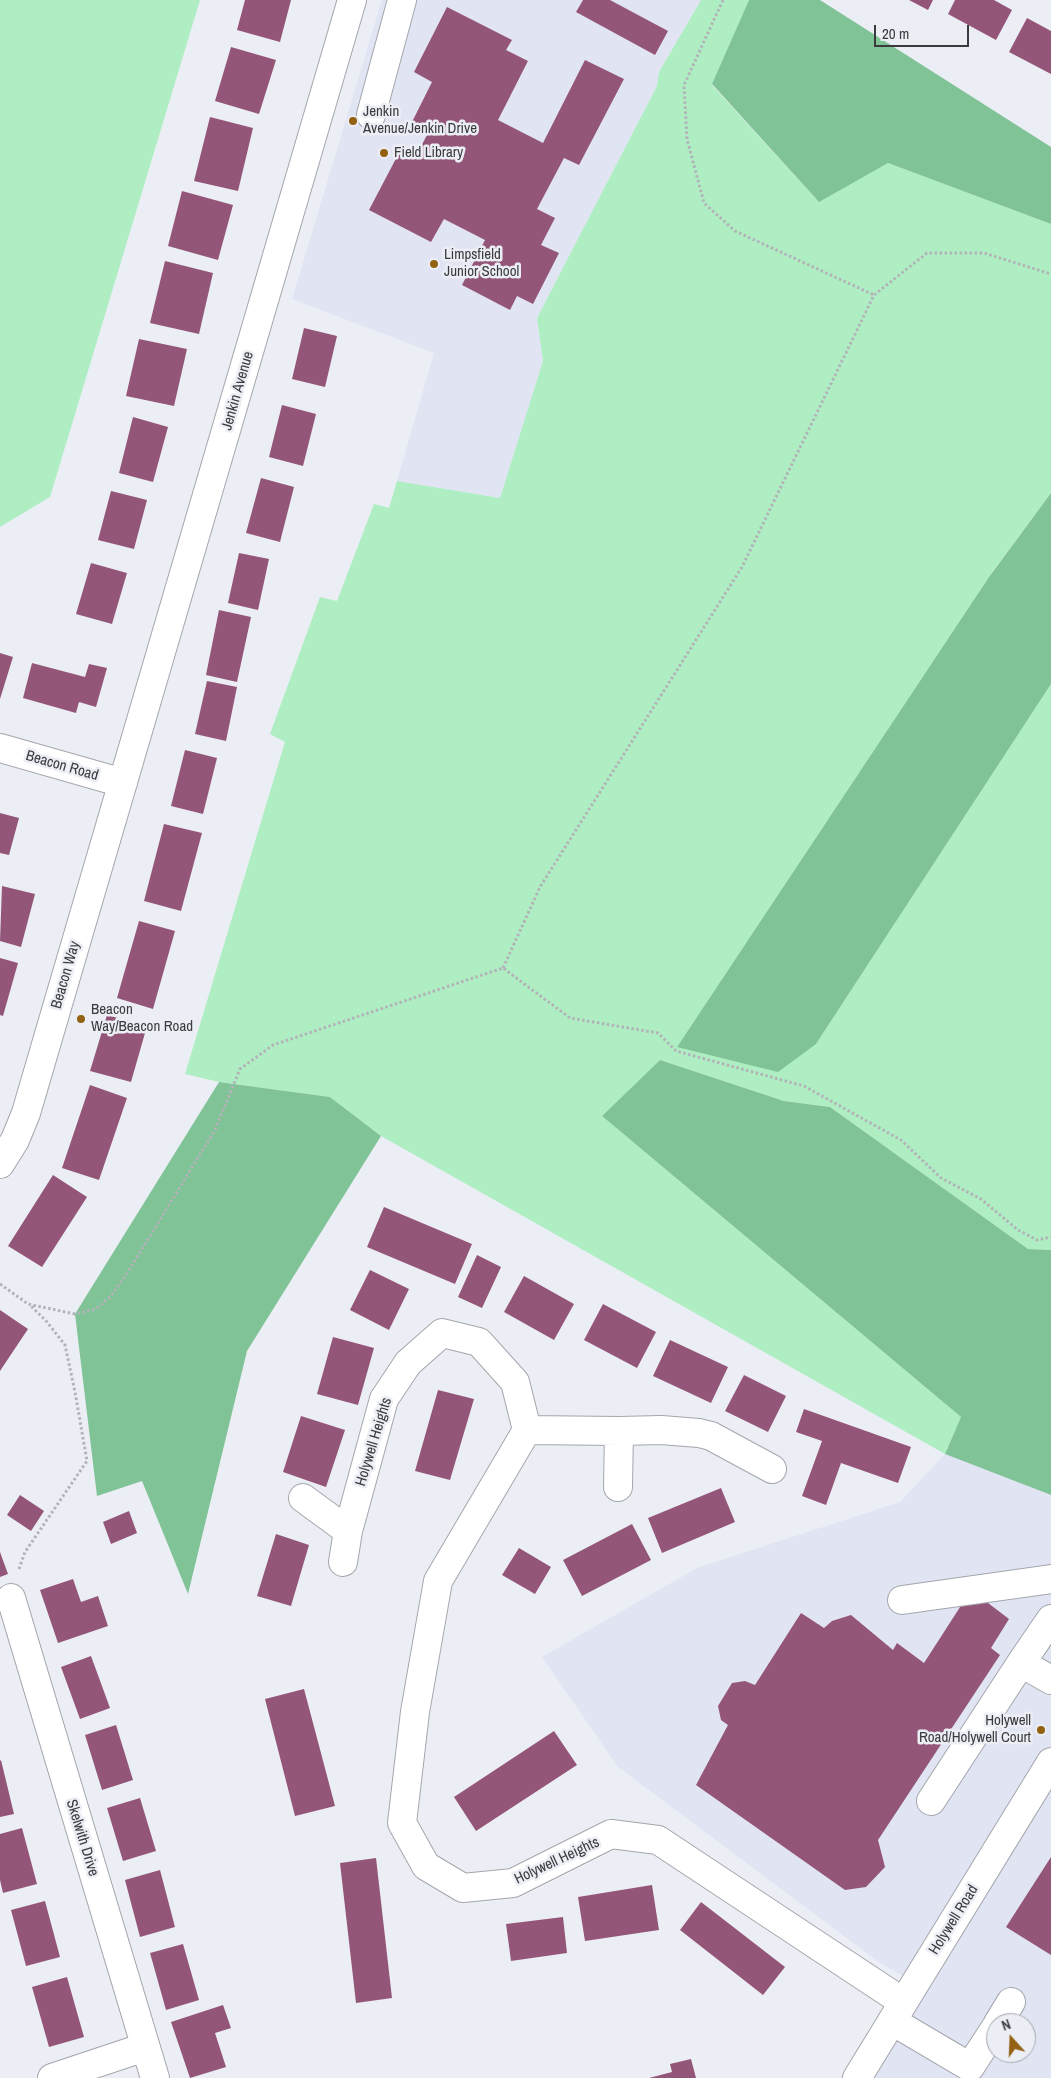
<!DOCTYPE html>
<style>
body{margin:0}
#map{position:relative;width:1051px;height:2078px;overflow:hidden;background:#eceef5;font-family:"Archivo Narrow",sans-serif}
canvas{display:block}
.north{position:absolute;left:986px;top:2013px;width:50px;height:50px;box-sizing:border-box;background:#eceef5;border:1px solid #a5a6ac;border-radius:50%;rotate:340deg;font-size:14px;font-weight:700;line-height:20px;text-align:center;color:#3b3b3e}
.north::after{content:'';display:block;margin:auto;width:18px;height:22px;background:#936112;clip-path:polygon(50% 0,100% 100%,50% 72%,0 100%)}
.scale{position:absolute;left:874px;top:25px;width:95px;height:22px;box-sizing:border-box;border:2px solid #3b3b3e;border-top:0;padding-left:6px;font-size:15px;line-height:18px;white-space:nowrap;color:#3b3b3e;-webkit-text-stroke:4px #eceef5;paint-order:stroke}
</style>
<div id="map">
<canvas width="1051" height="2078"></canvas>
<div class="north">N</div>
<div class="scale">20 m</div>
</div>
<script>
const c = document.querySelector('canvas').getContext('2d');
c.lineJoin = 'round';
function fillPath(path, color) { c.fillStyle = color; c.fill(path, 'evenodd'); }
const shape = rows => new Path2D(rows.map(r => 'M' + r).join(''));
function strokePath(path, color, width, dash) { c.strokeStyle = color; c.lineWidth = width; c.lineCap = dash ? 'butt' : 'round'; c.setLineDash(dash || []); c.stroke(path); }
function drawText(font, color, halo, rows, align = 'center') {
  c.font = font + ' "Archivo Narrow",sans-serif'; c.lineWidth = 5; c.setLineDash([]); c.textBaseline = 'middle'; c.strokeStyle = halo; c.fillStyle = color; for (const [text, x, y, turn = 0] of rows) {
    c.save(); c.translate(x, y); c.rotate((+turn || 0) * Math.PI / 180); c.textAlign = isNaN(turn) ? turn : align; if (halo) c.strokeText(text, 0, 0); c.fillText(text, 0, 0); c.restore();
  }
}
fillPath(shape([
 [382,0,701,0,659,72,657,86,537,318,543,361,500,498,397,481,434,353,292,299],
 [945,1454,1051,1495,1051,2078,843,2078,907,1978,880,1963,618,1767,542,1657,697,1568,900,1502],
 [996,2023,1026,2023,1026,2053,996,2053]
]), '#e0e4f3');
fillPath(shape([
 [0,0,200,0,50,497,0,527],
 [701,0,749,0,712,85,818,201,888,163,1051,224,1051,493,993,571,677,1047,816,1044,1051,684,1051,1250,1028,1249,830,1107,784,1101,660,1060,602,1116,961,1417,945,1454,381,1136,330,1097,219,1082,185,1074,285,742,270,734,320,597,337,601,374,504,389,508,397,481,500,498,543,361,537,318,657,86,659,72]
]), '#afeec3');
fillPath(shape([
 [749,0,820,0,1051,147,1051,224,888,163,819,202,712,84],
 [1051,493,1051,684,816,1044,778,1072,677,1047,989,577],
 [660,1060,784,1101,830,1107,1028,1249,1051,1250,1051,1495,945,1454,961,1417,602,1116],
 [219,1082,330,1097,381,1136,247,1351,188,1594,142,1481,97,1496,75,1314]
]), '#80c397');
fillPath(shape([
 [245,0,291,0,280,42,237,30],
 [583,0,610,0,668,31,655,55,576,12],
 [909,0,933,0,928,10],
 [955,0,994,0,1012,10,996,40,948,14],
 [447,7,512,40,506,50,528,61,498,120,543,143,585,60,624,79,579,165,564,158,537,209,555,218,541,245,559,253,533,304,517,296,510,310,462,285,485,240,444,219,431,242,369,210,401,149,416,156,427,135,410,126,432,82,414,72],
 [1027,18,1051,31,1051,74,1009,52],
 [231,47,276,60,259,114,215,101],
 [210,117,253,128,238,191,194,181],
 [182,191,233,205,218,260,168,246],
 [165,261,213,273,199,334,150,323],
 [304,328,337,336,325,387,292,379],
 [139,339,187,349,174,406,126,396],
 [282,405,316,414,303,466,269,457],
 [133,417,168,427,153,482,119,473],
 [261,478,294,487,280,542,246,533],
 [111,491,147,500,134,549,98,540],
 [239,553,269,559,258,610,228,603],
 [91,563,127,573,112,624,76,614],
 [219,610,251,617,237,682,206,675],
 [0,653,13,657,0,699],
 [32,663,85,677,89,664,107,668,96,707,79,702,76,713,23,698],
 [207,681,237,687,226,741,195,734],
 [185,750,217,758,203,814,171,806],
 [0,813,19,818,9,855,0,853],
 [164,824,202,833,181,911,144,901],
 [2,886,35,894,21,947,0,941],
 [139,921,175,931,153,1009,117,998],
 [0,958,18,963,3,1016,0,1015],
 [107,1015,147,1026,131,1082,90,1071],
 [90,1085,127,1098,99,1180,62,1168],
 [53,1175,87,1197,42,1267,8,1246],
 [384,1207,472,1244,455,1284,367,1247],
 [477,1255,501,1267,482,1308,458,1297],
 [370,1270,409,1289,389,1330,350,1310],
 [524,1276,574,1304,554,1340,504,1312],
 [603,1304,656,1332,637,1368,584,1340],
 [0,1310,28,1329,0,1371],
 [333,1337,374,1348,358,1405,317,1394],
 [670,1340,728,1367,711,1403,653,1376],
 [744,1375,786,1396,768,1432,725,1411],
 [438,1390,474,1399,450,1480,415,1471],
 [804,1409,911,1447,898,1483,841,1463,826,1505,802,1496,822,1441,796,1432],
 [301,1416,345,1430,326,1487,283,1472],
 [721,1488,735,1522,662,1553,648,1518],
 [20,1495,44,1511,31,1531,7,1515],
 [129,1511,137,1533,111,1544,103,1522],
 [632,1524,651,1560,582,1596,563,1560],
 [276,1534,309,1545,291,1606,257,1596],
 [519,1548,551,1567,535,1594,502,1575],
 [0,1552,8,1574,0,1577],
 [73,1579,81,1602,98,1596,108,1626,58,1643,40,1590],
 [971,1590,1009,1619,991,1648,1000,1655,878,1840,885,1867,866,1887,845,1890,696,1785,728,1725,721,1720,718,1706,732,1683,745,1681,755,1685,801,1613,824,1628,832,1621,851,1615,893,1650,897,1643,924,1663],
 [91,1656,110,1708,80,1719,61,1667],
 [304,1689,335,1806,295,1816,265,1699],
 [116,1725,133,1780,102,1790,85,1735],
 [554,1731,577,1765,476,1831,454,1797],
 [1,1760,14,1814,0,1817,0,1761],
 [140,1798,156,1851,123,1861,107,1808],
 [22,1828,37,1884,3,1893,0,1880,0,1834],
 [1051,1857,1051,1955,1006,1927],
 [376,1858,392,1998,356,2003,340,1863],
 [160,1870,175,1927,140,1937,125,1880],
 [652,1885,659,1930,585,1941,578,1897],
 [45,1901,60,1957,26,1966,11,1910],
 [701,1902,785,1967,763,1995,680,1930],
 [563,1917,567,1953,511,1961,506,1924],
 [183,1944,199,2000,166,2010,150,1953],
 [67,1977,84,2037,49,2047,32,1987],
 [223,2005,231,2028,215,2033,226,2067,190,2078,171,2022],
 [691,2059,696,2078,649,2078,672,2072,670,2064]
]), '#945678');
const minor = shape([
 [371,115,402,0],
 [0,748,123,783],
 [0,1164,15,1140,26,1113,352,0],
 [527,1430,619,1431,661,1430,699,1433,711,1436,772,1469],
 [618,1487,619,1431],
 [303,1498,348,1531],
 [343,1562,348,1531,384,1399,408,1363,442,1333,479,1342,515,1382,527,1430,438,1581,415,1712,402,1823,426,1866,463,1888,513,1883,611,1834,658,1840,903,2002],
 [11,1598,155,2078],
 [902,1600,1051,1579],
 [1021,1663,1051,1619],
 [931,1801,1021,1663,1051,1680],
 [892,2021,970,2067,996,2027],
 [998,2023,1011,2002],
 [52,2078,145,2047]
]);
const major = shape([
 [857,2078,1051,1762]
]);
strokePath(minor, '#a4a6ac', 30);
strokePath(major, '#a4a6ac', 30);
strokePath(shape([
 [723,0,684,85,687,139,704,203,735,231,874,295],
 [503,968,540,887,742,567,874,295,927,253,984,253,1051,274],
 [0,1284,28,1304,75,1314,96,1309,111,1296,126,1275,215,1130,240,1069,273,1045,503,968,570,1018,658,1033,676,1051,804,1086,901,1140,941,1178,981,1199,1018,1230,1037,1240,1051,1237],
 [19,1569,25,1552,87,1461,75,1392,65,1345,47,1322,29,1304]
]), '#b2b3b9', 3, [2.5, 2.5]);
strokePath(minor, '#fff', 28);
strokePath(major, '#fff', 28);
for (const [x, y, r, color] of [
 [353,121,5,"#936112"],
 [384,153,5,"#936112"],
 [434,264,5,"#936112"],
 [81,1019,5,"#936112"],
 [1041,1730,5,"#936112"]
]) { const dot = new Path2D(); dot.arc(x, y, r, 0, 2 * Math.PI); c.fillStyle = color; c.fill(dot); strokePath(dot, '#eceef5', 2); }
drawText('15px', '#3b3b3e', '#eceef5', [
 ["Jenkin",363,112],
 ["Avenue/Jenkin Drive",363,129],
 ["Field Library",394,153],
 ["Limpsfield",444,255],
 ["Junior School",444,272],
 ["Beacon",91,1010],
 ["Way/Beacon Road",91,1027],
 ["Holywell",1031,1721,"right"],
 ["Road/Holywell Court",1031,1738,"right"]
], 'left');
drawText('15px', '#3b3b3e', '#eceef5', [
 ["Jenkin Avenue",238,391,-74],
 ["Beacon Road",62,766,16],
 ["Beacon Way",66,975,-74],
 ["Holywell Heights",374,1442,-73],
 ["Skelwith Drive",82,1838,73],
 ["Holywell Heights",557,1861,-25],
 ["Holywell Road",954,1920,-58]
]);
</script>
